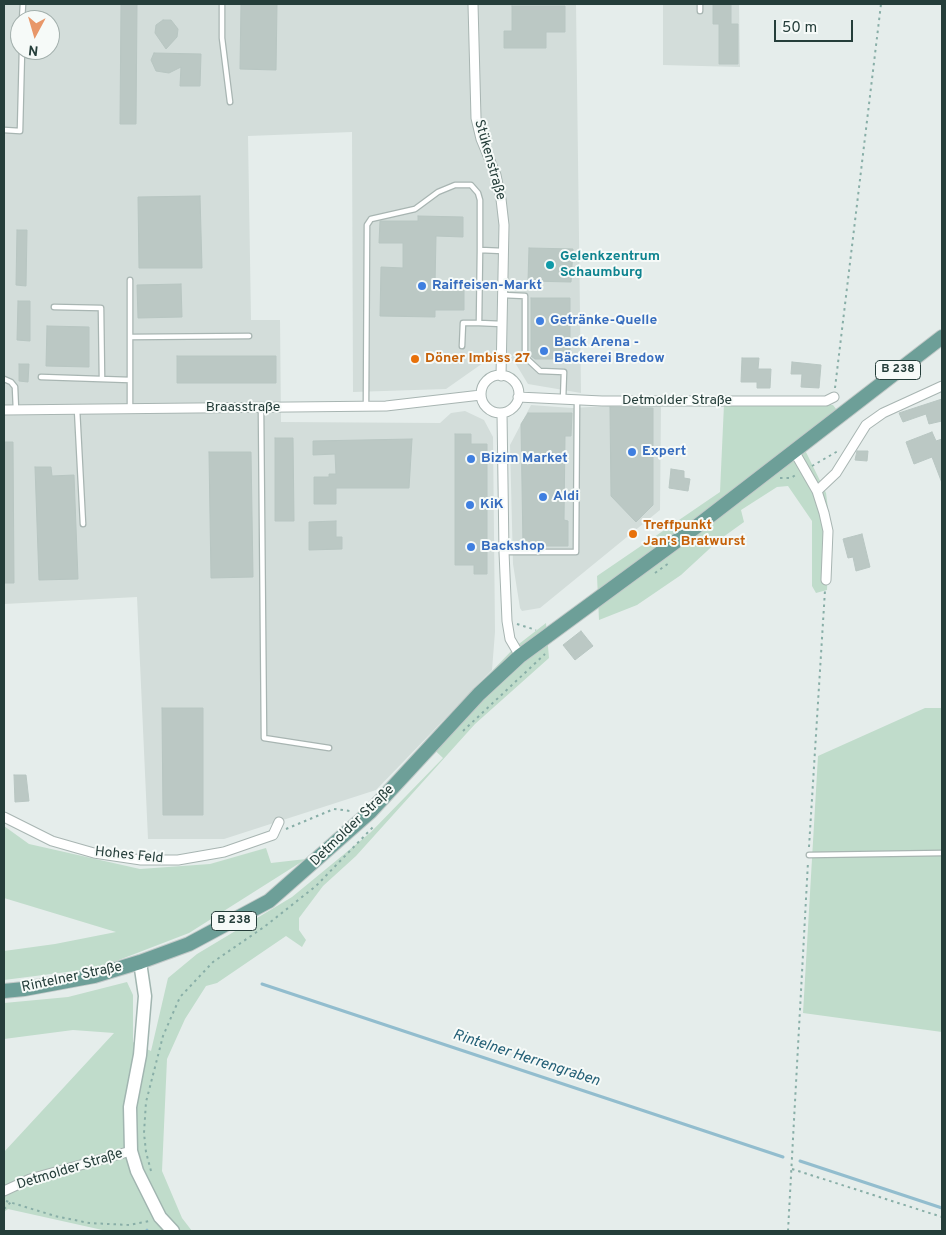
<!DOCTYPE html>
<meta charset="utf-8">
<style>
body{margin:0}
#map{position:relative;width:946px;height:1235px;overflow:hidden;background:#e5edeb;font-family:Overpass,sans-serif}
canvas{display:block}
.frame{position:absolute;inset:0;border:5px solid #253e3a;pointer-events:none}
.north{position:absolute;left:10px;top:10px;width:50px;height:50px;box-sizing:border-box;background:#f6faf8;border:1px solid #a2afac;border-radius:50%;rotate:186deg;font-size:14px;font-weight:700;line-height:20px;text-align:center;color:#253e3a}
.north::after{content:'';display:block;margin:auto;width:18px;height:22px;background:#e89769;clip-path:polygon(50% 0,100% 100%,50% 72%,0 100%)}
.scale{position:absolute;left:774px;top:20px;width:79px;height:22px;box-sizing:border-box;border:2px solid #253e3a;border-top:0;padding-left:6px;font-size:15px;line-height:18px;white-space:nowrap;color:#253e3a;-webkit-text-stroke:4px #f6faf8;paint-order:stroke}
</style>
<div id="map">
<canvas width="946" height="1235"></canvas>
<div class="frame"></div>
<div class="north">N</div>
<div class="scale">50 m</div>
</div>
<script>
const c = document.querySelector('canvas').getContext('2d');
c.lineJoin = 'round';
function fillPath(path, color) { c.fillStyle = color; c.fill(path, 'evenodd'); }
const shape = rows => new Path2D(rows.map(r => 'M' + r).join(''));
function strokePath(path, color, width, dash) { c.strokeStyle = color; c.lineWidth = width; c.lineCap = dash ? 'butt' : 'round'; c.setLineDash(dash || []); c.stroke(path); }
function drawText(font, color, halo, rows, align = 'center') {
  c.font = font + ' Overpass,sans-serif'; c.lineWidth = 4; c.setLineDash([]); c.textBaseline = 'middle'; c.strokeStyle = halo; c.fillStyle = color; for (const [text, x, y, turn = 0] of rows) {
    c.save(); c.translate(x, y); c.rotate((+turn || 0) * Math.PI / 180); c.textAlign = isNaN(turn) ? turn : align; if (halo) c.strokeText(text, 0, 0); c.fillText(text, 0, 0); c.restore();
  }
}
fillPath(shape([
 [4,4,576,4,581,393,528,384,514,361,483,363,446,389,353,392,352,132,248,136,251,320,280,320,281,422,440,423,451,413,465,411,484,420,493,437,495,632,492,670,376,790,224,839,148,839,137,597,4,604],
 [20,20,50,20,50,50,20,50],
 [663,4,739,4,740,67,663,65],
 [661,403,660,510,540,608,522,611,520,608,513,564,510,445,531,405,572,408]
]), '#d3ddda');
fillPath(shape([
 [724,404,833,405,843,418,804,448,826,493,830,524,827,590,816,593,812,586,812,521,788,486,777,487,741,510,744,522,719,540,681,575,637,605,599,620,597,576,720,492],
 [546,623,549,658,475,724,356,856,323,886,299,918,299,930,306,940,302,947,286,936,217,983,206,986,185,1019,167,1059,162,1171,182,1218,192,1231,107,1231,8,1209,4,1212,4,1152,114,1033,73,1030,4,1039,4,1003,68,997,127,982,133,995,133,1042,151,1051,168,978,197,954,292,897,371,832,443,758,425,741,515,647],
 [925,708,942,708,942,1032,803,1013,818,756],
 [4,826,29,844,140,869,210,864,266,848,271,863,306,859,189,933,98,968,4,980,4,951,55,944,116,932,4,898]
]), '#c0dccb');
strokePath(shape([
 [262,984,783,1157],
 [800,1161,942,1208],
 [147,1230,147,1231]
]), '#92bdce', 3);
const building = shape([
 [121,4,137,4,136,124,120,124,121,4],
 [241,4,277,4,276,70,240,69,241,4],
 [713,4,731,4,731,24,738,24,738,64,719,64,719,24,713,24,713,4],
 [512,6,565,6,565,32,546,32,546,48,504,48,504,31,512,31,512,6],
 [163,20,171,20,178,29,177,37,166,49,155,33,156,25,163,20],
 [154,53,201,54,200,86,180,86,181,67,169,73,156,71,151,60,154,53],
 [200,196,202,268,139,268,138,197,200,196],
 [418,216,463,217,463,237,436,236,435,284,464,285,464,310,435,310,435,317,380,316,381,267,403,268,403,243,379,243,380,221,418,221,418,216],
 [17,230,27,230,26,286,16,285,17,230],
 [529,248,573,249,571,282,528,281,529,248],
 [181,284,182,317,138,318,137,285,181,284],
 [531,298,570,298,570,359,535,359,531,356,531,298],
 [18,301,30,301,30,341,17,340,18,301],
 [47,326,89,327,89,367,46,366,47,326],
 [177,356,276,356,276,383,177,383,177,356],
 [742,358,759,358,758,369,771,369,770,388,757,388,757,382,741,382,742,358],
 [792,362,821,365,819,388,801,387,802,374,791,374,792,362],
 [19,364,29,364,28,382,19,381,19,364],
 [942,399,942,421,929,424,926,414,903,422,899,413,942,399],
 [610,407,653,408,653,505,636,522,611,496,610,407],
 [528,413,572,413,571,436,565,436,564,520,568,521,568,546,523,546,521,424,528,413],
 [932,432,936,441,942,439,942,483,932,457,914,464,906,442,932,432],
 [455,434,471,434,471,444,487,444,487,574,474,574,474,565,455,565,455,434],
 [275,438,293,438,294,521,275,521,275,438],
 [412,439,409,488,336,488,336,504,314,504,314,477,329,477,329,474,336,474,335,454,313,455,313,441,412,439],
 [4,442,13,442,14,583,4,583,4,442],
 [857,451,868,451,867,461,855,460,857,451],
 [209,452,251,452,253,577,211,578,209,452],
 [35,467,51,467,52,476,74,475,78,579,39,580,35,467],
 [671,469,684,471,684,478,690,479,688,491,669,488,671,469],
 [336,521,336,537,342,537,342,549,309,550,309,522,336,521],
 [862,534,870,567,856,571,853,557,848,558,843,539,862,534],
 [581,631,593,646,575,660,563,645,581,631],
 [162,708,203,708,203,815,163,815,162,708],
 [14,775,26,775,29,801,15,802,14,775]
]);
fillPath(building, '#bbc8c4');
strokePath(building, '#b8c6c2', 1);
const lane = shape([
 [222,4,222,38,230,102],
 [700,4,700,11],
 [22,20,23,4],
 [4,130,20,131,22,50],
 [503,295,525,296,525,357,540,371,564,372,563,400],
 [54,307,101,308,102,379],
 [479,323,502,324],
 [130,337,249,336],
 [462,346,463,323,479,323,480,250],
 [41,377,130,380],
 [4,379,11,382,15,387,16,410],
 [366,406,367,225,371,219,415,209,438,192,455,185,471,185,478,193,480,200,480,250,503,251],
 [261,408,264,738,329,748],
 [77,409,83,524],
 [130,409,130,280],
 [504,552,576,552,577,401],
 [809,855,942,853]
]);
const street = shape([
 [473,4,476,118,481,139,496,175,501,199,504,225,501,376],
 '481 394a19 19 0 1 1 38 0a19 19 0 1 1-38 0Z',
 [518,397,602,401,826,401,834,397],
 [4,410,386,406,481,395],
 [502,413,504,552,507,621,510,639,520,656],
 [794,451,817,491,824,513,828,531,826,580],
 [817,491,836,473,866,425,883,413,942,386],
 [4,817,52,841,94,853,141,860,178,860,224,852,273,835,279,822],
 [4,1191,30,1179,131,1151]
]);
const secondary = shape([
 [140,962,145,996,140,1055,130,1107,131,1151,137,1171,160,1217,173,1231]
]);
const primary = shape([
 [4,991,24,989,94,976,140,962,189,944,269,901,370,812,479,694,520,656,697,526,942,337]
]);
strokePath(lane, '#a8b5b2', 7);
strokePath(street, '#a8b5b2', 11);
strokePath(secondary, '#a1b5b0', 15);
strokePath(primary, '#c2c9c8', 16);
strokePath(shape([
 [835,388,881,4],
 [812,466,838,451],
 [780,478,791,478,797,474],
 [655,573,669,563],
 [517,624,536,630],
 [463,731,545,654],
 [286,829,334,809,350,811],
 [809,847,825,590],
 [792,1169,942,1217],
 [151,1171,146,1152,144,1133,146,1102,163,1036,180,997,213,962,264,927,316,886,374,826],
 [6,1201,55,1216,89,1223,129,1225,150,1221],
 [4,1209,11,1202],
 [788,1231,808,862]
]), '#88aea7', 2, [2.5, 4]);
strokePath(lane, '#fff', 4.5);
strokePath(street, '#fff', 9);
strokePath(secondary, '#fff', 12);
strokePath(primary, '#6d9f98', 14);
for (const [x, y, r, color] of [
 [550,265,5,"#0f9aa8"],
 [422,286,5,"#3f7fe0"],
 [540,321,5,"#3f7fe0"],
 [544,351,5,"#3f7fe0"],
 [415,359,5,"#e8710a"],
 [632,452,5,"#3f7fe0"],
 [471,459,5,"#3f7fe0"],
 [543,497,5,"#3f7fe0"],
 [470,505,5,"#3f7fe0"],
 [633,534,5,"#e8710a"],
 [471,547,5,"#3f7fe0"]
]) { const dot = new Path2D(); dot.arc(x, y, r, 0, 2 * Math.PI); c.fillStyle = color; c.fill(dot); strokePath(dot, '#f6faf8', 2); }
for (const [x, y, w] of [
 [898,370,45],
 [234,921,45]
]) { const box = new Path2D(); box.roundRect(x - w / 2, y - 9.5, w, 19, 4); c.fillStyle = '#f6faf8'; c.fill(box); strokePath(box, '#253e3a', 1); }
drawText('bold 12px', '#253e3a', null, [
 ["B 238",898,370],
 ["B 238",234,921]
]);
drawText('14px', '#253e3a', '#f6faf8', [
 ["Stükenstraße",489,160,74],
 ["Detmolder Straße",677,401],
 ["Braasstraße",243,408],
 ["Detmolder Straße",353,826,-44],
 ["Hohes Feld",129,856,6],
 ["Rintelner Straße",72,978,-12],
 ["Detmolder Straße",70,1170,-17]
]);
drawText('bold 14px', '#0d838f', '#f6faf8', [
 ["Gelenkzentrum",560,257],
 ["Schaumburg",560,273]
], 'left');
drawText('bold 14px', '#366cbe', '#f6faf8', [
 ["Raiffeisen-Markt",432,286],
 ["Getränke-Quelle",550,321],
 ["Back Arena -",554,343],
 ["Bäckerei Bredow",554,359],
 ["Expert",642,452],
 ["Bizim Market",481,459],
 ["Aldi",553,497],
 ["KiK",480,505],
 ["Backshop",481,547]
], 'left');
drawText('bold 14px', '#c56008', '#f6faf8', [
 ["Döner Imbiss 27",425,359],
 ["Treffpunkt",643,526],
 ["Jan's Bratwurst",643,542]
], 'left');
drawText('italic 15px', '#235f76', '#f6faf8', [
 ["Rintelner Herrengraben",526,1059,18]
]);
</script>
